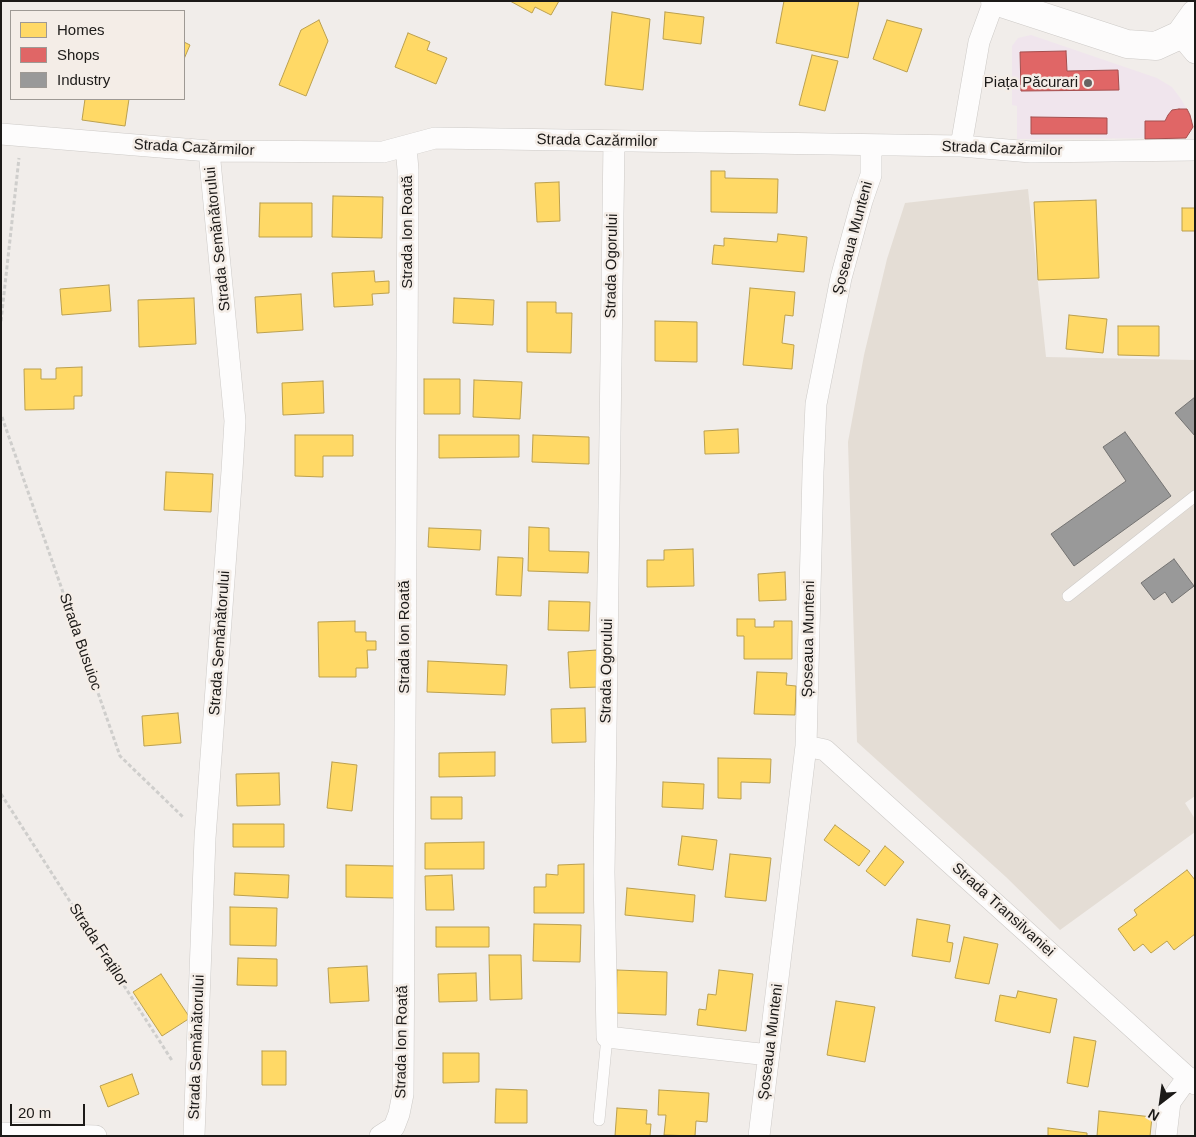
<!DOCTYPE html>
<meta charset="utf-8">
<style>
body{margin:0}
#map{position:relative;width:1196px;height:1137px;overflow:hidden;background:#f1edea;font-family:Helvetica,sans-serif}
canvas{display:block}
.frame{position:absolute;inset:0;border:2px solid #1c1a18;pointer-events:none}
.legend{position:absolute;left:10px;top:10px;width:175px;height:90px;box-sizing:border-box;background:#f4ede7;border:1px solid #9e9994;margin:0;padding:6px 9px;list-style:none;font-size:15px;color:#1c1a18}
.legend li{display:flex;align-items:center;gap:10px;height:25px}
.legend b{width:25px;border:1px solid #9e9994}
.north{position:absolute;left:1136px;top:1077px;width:50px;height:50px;-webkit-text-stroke:4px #f4ede7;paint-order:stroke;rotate:210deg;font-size:14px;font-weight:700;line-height:20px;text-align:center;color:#1c1a18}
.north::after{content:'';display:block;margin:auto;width:18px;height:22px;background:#1c1a18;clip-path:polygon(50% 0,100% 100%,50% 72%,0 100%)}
.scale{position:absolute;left:10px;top:1104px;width:75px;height:22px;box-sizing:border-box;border:2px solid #1c1a18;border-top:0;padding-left:6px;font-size:15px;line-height:18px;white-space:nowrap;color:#1c1a18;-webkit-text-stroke:4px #f4ede7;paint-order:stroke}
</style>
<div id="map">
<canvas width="1196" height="1137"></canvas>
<div class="frame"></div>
<ul class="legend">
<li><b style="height:14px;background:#ffd966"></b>Homes</li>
<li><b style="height:14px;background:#e06666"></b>Shops</li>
<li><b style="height:14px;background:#999"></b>Industry</li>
</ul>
<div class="north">N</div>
<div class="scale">20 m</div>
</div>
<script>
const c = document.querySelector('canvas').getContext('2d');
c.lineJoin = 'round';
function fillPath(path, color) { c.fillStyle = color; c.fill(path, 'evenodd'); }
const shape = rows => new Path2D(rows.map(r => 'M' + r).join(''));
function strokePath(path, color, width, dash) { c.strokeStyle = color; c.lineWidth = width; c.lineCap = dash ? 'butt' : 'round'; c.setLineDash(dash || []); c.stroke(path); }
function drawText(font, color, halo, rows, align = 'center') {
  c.font = font + ' Helvetica,sans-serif'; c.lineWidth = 5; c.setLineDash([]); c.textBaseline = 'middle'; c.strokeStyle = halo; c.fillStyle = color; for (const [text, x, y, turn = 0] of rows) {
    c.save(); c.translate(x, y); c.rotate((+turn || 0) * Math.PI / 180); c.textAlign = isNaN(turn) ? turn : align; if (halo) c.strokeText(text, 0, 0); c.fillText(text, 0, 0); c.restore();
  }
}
fillPath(shape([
 [1031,35,1157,78,1172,87,1181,99,1190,115,1193,127,1186,138,1017,139,1017,106,1012,105,1012,46,1018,38]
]), '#f0e5ed');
fillPath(shape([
 [1028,189,1046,357,1195,360,1195,796,1185,803,1195,819,1195,832,1060,930,1006,877,857,742,848,442,864,355,887,259,905,203]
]), '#e4ddd5');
const homes = shape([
 [510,1,559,1,551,15,535,7,532,13,510,1],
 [784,1,859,1,848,58,776,43,784,1],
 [612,12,650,19,643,90,605,85,612,12],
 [665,12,704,17,701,44,663,39,665,12],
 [319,20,328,41,306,96,279,85,301,30,319,20],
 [887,20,922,29,907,72,873,59,887,20],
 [408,33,430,42,427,50,447,58,436,84,395,67,408,33],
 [184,42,190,45,184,59,184,42],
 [812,55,838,61,825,111,799,105,812,55],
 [85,99,129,99,125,126,82,120,85,99],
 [711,171,725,171,725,178,778,179,777,213,711,212,711,171],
 [559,182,560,221,537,222,535,183,559,182],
 [333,196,383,197,382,238,332,237,333,196],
 [1096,200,1099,278,1038,280,1034,202,1096,200],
 [260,203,312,203,312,237,259,237,260,203],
 [1182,208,1195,208,1195,231,1182,231,1182,208],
 [778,234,807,237,804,272,712,264,714,245,724,246,724,238,777,242,778,234],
 [374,271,375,282,389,281,389,293,372,294,373,305,334,307,332,273,374,271],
 [109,285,111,311,62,315,60,289,109,285],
 [750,288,795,292,793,316,785,315,782,343,794,345,792,369,743,365,750,288],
 [301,294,303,330,257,333,255,297,301,294],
 [194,298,196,344,139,347,138,300,194,298],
 [454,298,494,300,493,325,453,323,454,298],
 [527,302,556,302,556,313,572,313,571,353,527,352,527,302],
 [1069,315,1107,319,1103,353,1066,349,1069,315],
 [655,321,697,322,697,362,655,361,655,321],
 [1118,326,1159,326,1159,356,1118,355,1118,326],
 [82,367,82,396,74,396,74,409,25,410,24,369,41,369,41,379,56,379,56,368,82,367],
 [424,379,460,379,460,414,424,414,424,379],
 [474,380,522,382,520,419,473,417,474,380],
 [323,381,324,413,283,415,282,383,323,381],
 [738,429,739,453,705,454,704,431,738,429],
 [295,435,353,435,353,456,323,456,323,477,295,476,295,435],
 [439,435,519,435,519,457,439,458,439,435],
 [533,435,589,437,589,464,532,462,533,435],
 [166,472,213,474,211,512,164,510,166,472],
 [529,527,549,528,549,551,589,552,588,573,528,571,529,527],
 [429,528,481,530,480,550,428,547,429,528],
 [693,549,694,586,647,587,647,560,664,560,664,550,693,549],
 [498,557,523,558,521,596,496,595,498,557],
 [785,572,786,600,759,601,758,574,785,572],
 [549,601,590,602,589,631,548,630,549,601],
 [737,619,755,619,755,627,774,627,774,621,792,621,792,659,744,659,744,636,737,636,737,619],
 [355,621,355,632,366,632,366,641,376,641,376,650,367,650,368,668,356,668,356,677,319,677,318,622,355,621],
 [597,650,599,687,570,688,568,652,597,650],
 [428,661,507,665,505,695,427,692,428,661],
 [757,672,787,673,786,685,796,686,795,715,754,714,757,672],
 [585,708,586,742,552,743,551,709,585,708],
 [178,713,181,743,144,746,142,716,178,713],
 [495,752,495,776,439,777,439,753,495,752],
 [718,758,771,759,770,783,741,782,741,799,718,798,718,758],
 [332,762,357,765,352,811,327,808,332,762],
 [279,773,280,805,237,806,236,774,279,773],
 [663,782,704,784,703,809,662,807,663,782],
 [431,797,462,797,462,819,431,819,431,797],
 [233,824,284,824,284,847,233,847,233,824],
 [835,825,870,851,859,866,824,840,835,825],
 [682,836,717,840,713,870,678,865,682,836],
 [484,842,484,869,425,869,425,843,484,842],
 [885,846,904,862,885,886,866,871,885,846],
 [730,854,771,858,766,901,725,897,730,854],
 [584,864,584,913,534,913,534,887,546,887,546,874,558,875,558,865,584,864],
 [346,865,395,866,394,898,346,897,346,865],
 [1187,870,1195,880,1195,934,1174,950,1167,941,1151,953,1143,944,1134,951,1118,929,1137,915,1134,910,1187,870],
 [235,873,289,875,288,898,234,895,235,873],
 [452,875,454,910,426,910,425,876,452,875],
 [627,888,695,895,693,922,625,915,627,888],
 [230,907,277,908,276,946,230,945,230,907],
 [917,919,950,925,947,942,953,943,950,962,912,956,917,919],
 [534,924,581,925,580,962,533,961,534,924],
 [436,927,489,927,489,947,436,947,436,927],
 [964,937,998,944,989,984,955,978,964,937],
 [489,955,521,955,522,999,490,1000,489,955],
 [238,958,277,959,277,986,237,985,238,958],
 [367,966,369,1001,330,1003,328,968,367,966],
 [617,970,667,972,666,1015,616,1013,617,970],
 [719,970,753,974,746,1031,697,1025,699,1009,706,1010,708,994,716,995,719,970],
 [476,973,477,1001,439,1002,438,974,476,973],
 [161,974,190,1018,162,1036,133,992,161,974],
 [1018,991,1057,999,1050,1033,995,1021,1000,995,1016,998,1018,991],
 [836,1001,875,1007,865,1062,827,1055,836,1001],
 [1074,1037,1096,1041,1088,1087,1067,1083,1074,1037],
 [262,1051,286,1051,286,1085,262,1085,262,1051],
 [443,1053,479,1053,479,1082,443,1083,443,1053],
 [132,1074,139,1094,108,1107,100,1086,132,1074],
 [496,1089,527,1090,527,1123,495,1123,496,1089],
 [659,1090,709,1093,707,1122,696,1121,695,1136,664,1135,666,1115,658,1115,659,1090],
 [617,1108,647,1110,646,1124,651,1124,650,1136,615,1136,617,1108],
 [1099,1111,1152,1117,1150,1136,1097,1136,1099,1111],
 [1048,1128,1087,1133,1087,1136,1048,1136,1048,1128]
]);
fillPath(homes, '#ffd966');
strokePath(homes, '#bba04f', 1);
const shops = shape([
 [1066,51,1067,71,1118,70,1119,90,1021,91,1020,52,1066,51],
 [1179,109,1187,109,1190,115,1193,127,1186,138,1145,139,1145,121,1165,121,1168,115,1172,110,1179,109],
 [1031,117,1107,118,1107,134,1031,134,1031,117]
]);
fillPath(shops, '#e06666');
strokePath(shops, '#a54f4f', 1);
const industry = shape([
 [1195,397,1195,436,1175,413,1195,397],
 [1125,432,1171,496,1074,566,1051,534,1126,481,1103,447,1125,432],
 [1174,559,1194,586,1172,603,1165,592,1154,600,1141,583,1174,559]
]);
fillPath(industry, '#999');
strokePath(industry, '#747372', 1);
const service = shape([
 [1068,596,1195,496],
 [599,1120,607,1037]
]);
const minor = shape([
 [1180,35,1195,53],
 [1,134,209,151,383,152,435,138,961,146,1031,152,1195,150],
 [614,141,604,872,607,1037,769,1055],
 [961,146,979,42,994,1],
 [806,746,825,750,1195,1084],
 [1,1133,96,1136],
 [194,1136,205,838,232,471,235,421,209,151],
 [380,1136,394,1127,399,1114,403,1094,408,170,406,146],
 [759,1136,806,746,813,472,816,404,841,278,862,201,871,175,871,146],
 [1166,1136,1170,1102,1188,1077]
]);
const tertiary = shape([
 [995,1,1127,44,1156,46,1180,35,1195,14]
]);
strokePath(service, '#cdcac7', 12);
strokePath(minor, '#cdcac7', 22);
strokePath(tertiary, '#cdcac7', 29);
strokePath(shape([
 [1,321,19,158],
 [2,417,120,756,183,817],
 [1,794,173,1062]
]), '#cfcecc', 3, [4, 2.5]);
strokePath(service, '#fdfcfc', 11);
strokePath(minor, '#fdfcfc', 21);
strokePath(tertiary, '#fdfcfc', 28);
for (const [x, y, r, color] of [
 [1088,83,5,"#676462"]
]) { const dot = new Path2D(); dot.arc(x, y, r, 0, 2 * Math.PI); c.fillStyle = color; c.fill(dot); strokePath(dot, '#f4ede7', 2); }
drawText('15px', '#1c1a18', '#f4ede7', [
 ["Piața Păcurari",1078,83]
], 'right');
drawText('15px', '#1c1a18', '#f4ede7', [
 ["Strada Cazărmilor",597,141,1],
 ["Strada Cazărmilor",194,148,3],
 ["Strada Cazărmilor",1002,149,2],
 ["Strada Ion Roată",408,232,-90],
 ["Șoseaua Munteni",853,238,-75],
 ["Strada Semănătorului",218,239,-96],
 ["Strada Ogorului",612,266,-89],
 ["Strada Ion Roată",405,637,-90],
 ["Șoseaua Munteni",809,639,-89],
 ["Strada Busuioc",80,642,71],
 ["Strada Semănătorului",220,643,-86],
 ["Strada Ogorului",607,671,-89],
 ["Strada Transilvaniei",1003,910,42],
 ["Strada Fraților",98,945,57],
 ["Strada Ion Roată",402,1042,-89],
 ["Șoseaua Munteni",771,1042,-83],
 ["Strada Semănătorului",197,1047,-88]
]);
</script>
